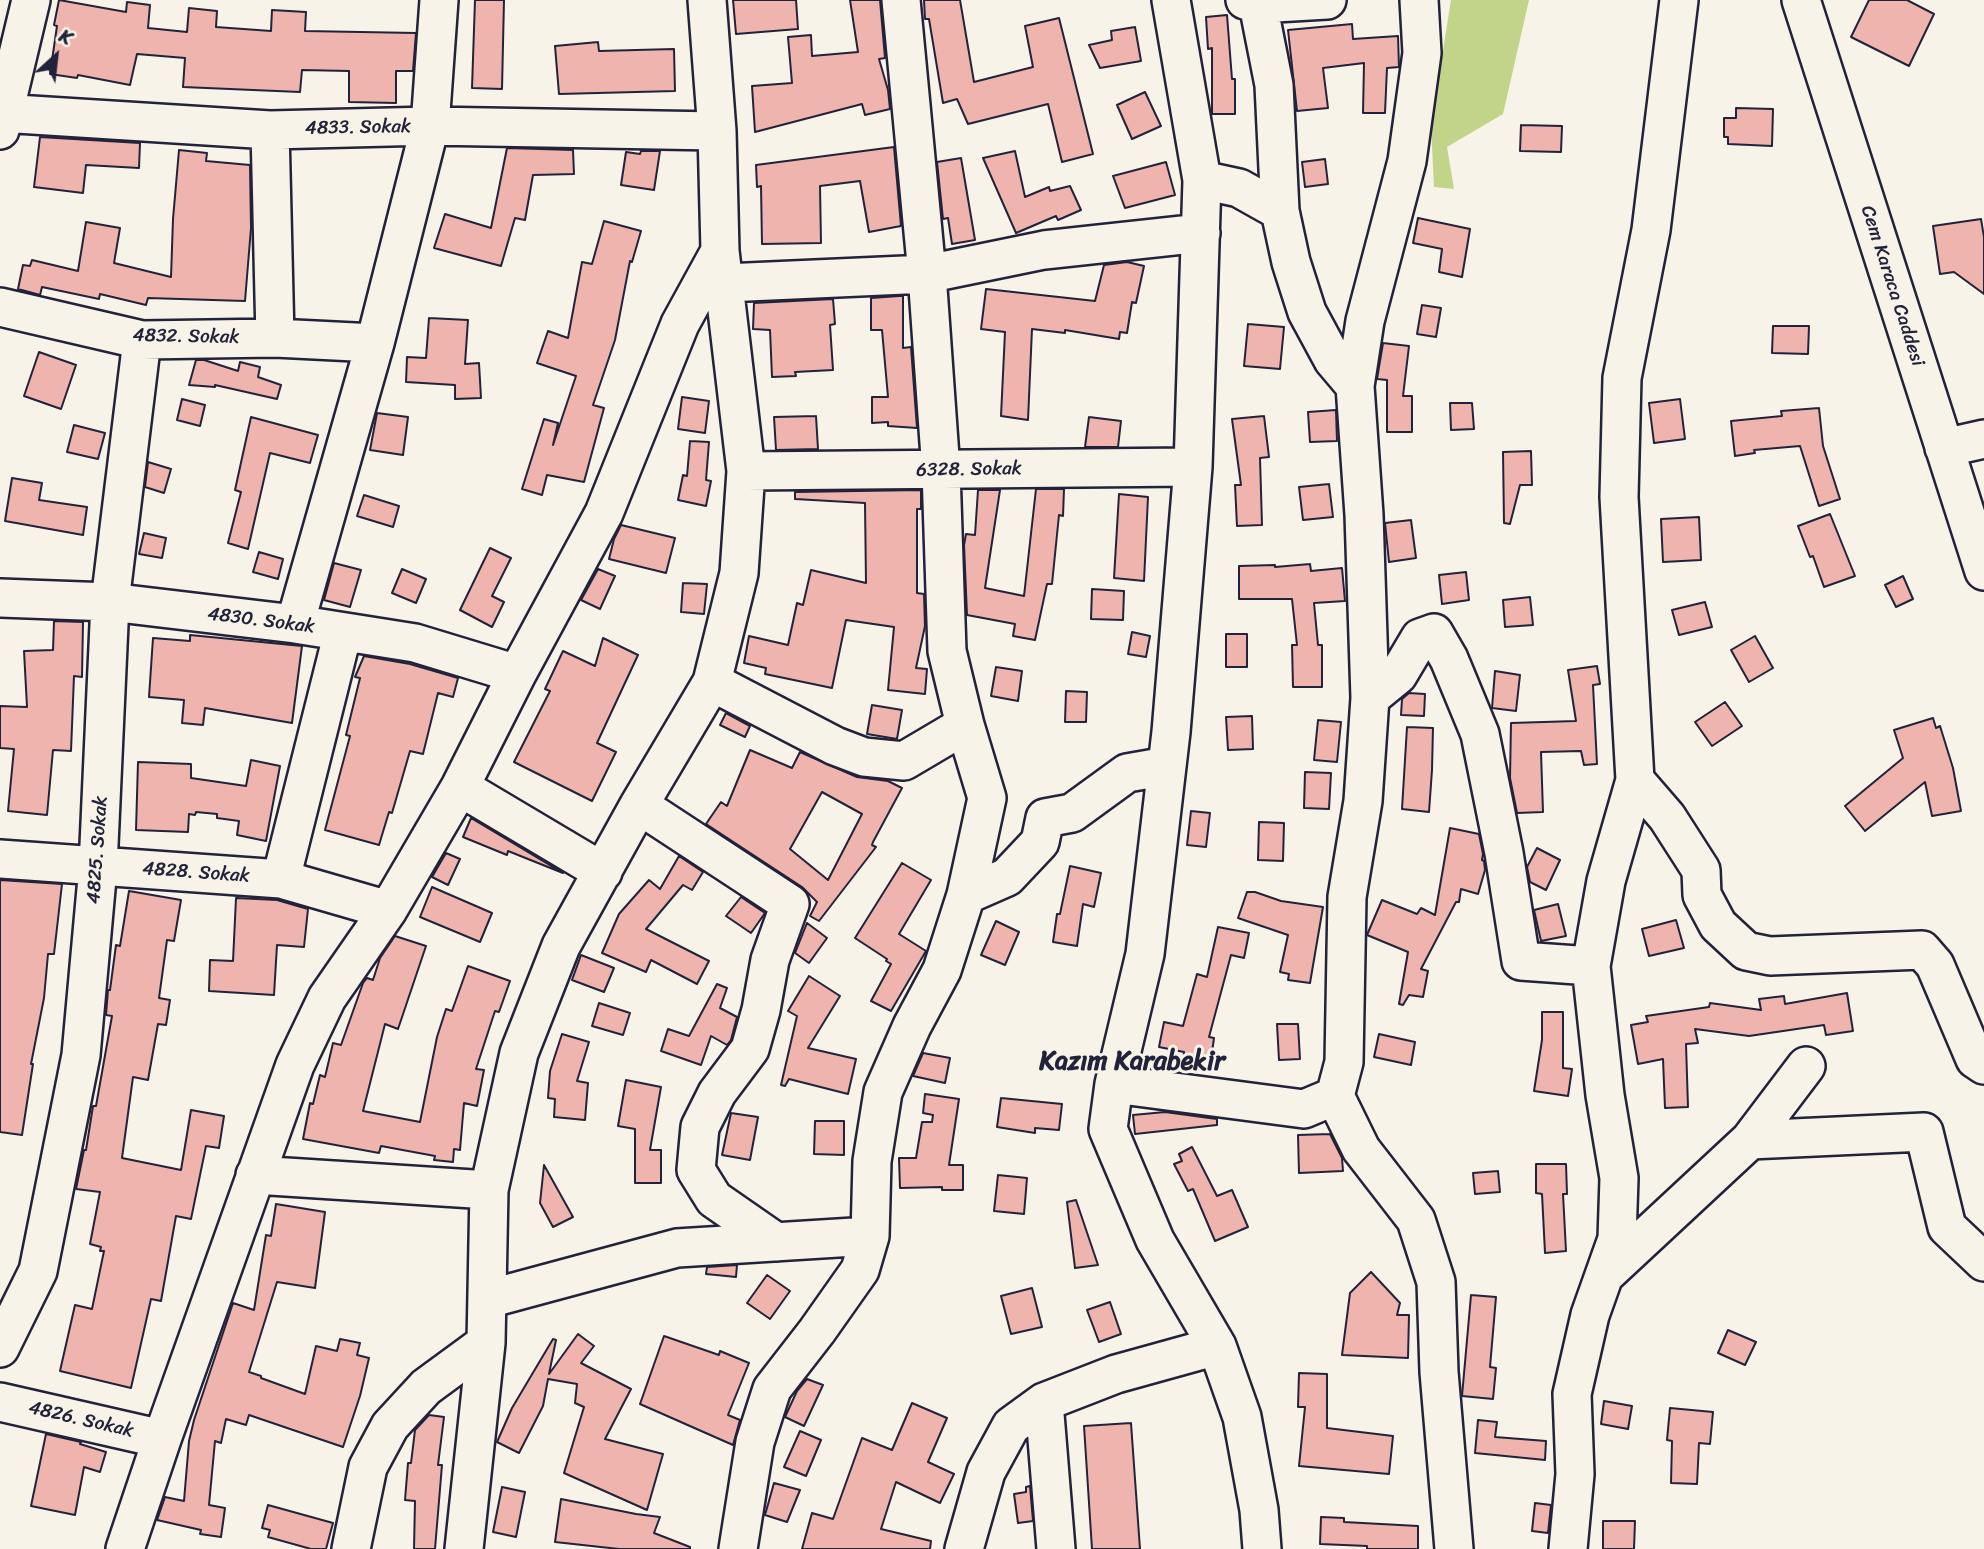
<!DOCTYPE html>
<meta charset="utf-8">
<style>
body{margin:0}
#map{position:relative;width:1984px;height:1549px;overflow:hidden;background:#f7f3e8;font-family:Sriracha,sans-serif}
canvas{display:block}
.north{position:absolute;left:21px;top:21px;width:70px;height:70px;-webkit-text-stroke:5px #f7f3e8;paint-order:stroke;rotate:27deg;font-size:19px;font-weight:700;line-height:28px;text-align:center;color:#22223b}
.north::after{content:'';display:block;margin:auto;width:24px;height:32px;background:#22223b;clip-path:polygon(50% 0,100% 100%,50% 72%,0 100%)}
</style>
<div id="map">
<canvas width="1984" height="1549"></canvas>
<div class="north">K</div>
</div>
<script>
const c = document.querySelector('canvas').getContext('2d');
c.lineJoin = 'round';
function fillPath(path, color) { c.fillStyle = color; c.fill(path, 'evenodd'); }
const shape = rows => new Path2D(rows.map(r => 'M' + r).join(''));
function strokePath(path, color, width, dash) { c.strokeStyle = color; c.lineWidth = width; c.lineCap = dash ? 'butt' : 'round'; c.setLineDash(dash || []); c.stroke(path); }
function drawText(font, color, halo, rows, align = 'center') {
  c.font = font + ' Sriracha,sans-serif'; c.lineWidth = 6; c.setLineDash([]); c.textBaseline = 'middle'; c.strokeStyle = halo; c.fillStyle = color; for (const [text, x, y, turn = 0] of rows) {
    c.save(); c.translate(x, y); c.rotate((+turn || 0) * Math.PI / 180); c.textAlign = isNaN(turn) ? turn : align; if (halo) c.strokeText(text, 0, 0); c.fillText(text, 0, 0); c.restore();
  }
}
fillPath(shape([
 [1451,0,1529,0,1503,114,1447,147,1454,189,1434,187,1431,126]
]), '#c2d489');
const building = shape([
 [59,0,126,12,127,2,150,5,148,28,187,32,189,8,217,11,216,27,271,31,272,10,306,12,305,31,416,33,413,71,396,71,396,103,349,102,349,71,302,70,300,92,183,87,185,58,137,54,130,85,78,75,77,78,50,74,57,26,54,25,59,0],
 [475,0,504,0,502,89,472,88,475,0],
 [733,0,796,0,798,29,736,34,733,0],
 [850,0,880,0,885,58,879,59,888,90,890,109,865,115,862,104,755,132,752,86,792,83,788,37,811,35,812,56,858,52,850,0],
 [924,0,960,0,974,82,1033,67,1025,26,1059,18,1093,154,1062,162,1048,104,968,124,957,99,943,103,929,19,925,19,924,0],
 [1869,0,1907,0,1934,14,1909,66,1851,37,1869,0],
 [1227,15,1232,79,1235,79,1235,114,1212,114,1212,48,1208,49,1206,17,1227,15],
 [1352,24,1353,39,1398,36,1399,67,1387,68,1385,113,1363,113,1364,63,1323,68,1328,108,1297,111,1288,30,1352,24],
 [1135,27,1141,61,1100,68,1089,45,1112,40,1111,31,1135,27],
 [598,42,599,51,674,49,675,91,559,94,555,46,598,42],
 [1145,92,1161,126,1132,139,1117,105,1145,92],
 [1736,108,1773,109,1772,146,1728,144,1728,137,1724,137,1724,118,1736,118,1736,108],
 [1521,125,1562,126,1561,152,1520,151,1521,125],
 [40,137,140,143,139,168,86,165,83,193,34,187,40,137],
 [894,147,901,226,869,232,860,181,820,186,821,243,762,244,761,186,757,187,756,165,894,147],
 [507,148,573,150,574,174,533,175,525,220,515,218,501,266,434,248,445,214,491,228,507,148],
 [179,150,207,153,206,161,250,165,251,228,245,301,148,298,146,305,100,294,99,299,42,287,40,295,18,289,23,265,30,266,32,260,78,271,86,222,120,228,114,263,171,277,173,219,179,150],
 [641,151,660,151,654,190,621,185,626,152,640,154,641,151],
 [1015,151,1025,197,1049,187,1050,191,1070,186,1081,210,1058,220,1056,216,1016,233,983,158,1015,151],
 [961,158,975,240,952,244,948,218,943,219,937,162,961,158],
 [1325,159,1328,184,1305,187,1302,162,1325,159],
 [1166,162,1175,195,1125,208,1113,176,1166,162],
 [1418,218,1470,229,1462,277,1439,272,1442,249,1413,243,1418,218],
 [1981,219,1984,237,1984,294,1954,272,1940,274,1933,226,1981,219],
 [604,221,641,231,632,262,630,261,615,340,593,405,604,408,584,482,547,475,542,495,522,489,544,419,558,423,553,445,576,376,537,363,548,331,568,338,582,262,592,264,604,221],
 [1127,262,1144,266,1136,303,1132,302,1127,333,1120,332,1119,339,1065,330,1065,333,1032,329,1028,420,1001,416,1005,332,981,329,986,289,1095,301,1104,265,1127,262],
 [899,296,903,296,903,348,911,347,917,428,888,426,888,422,872,423,872,397,888,397,882,330,871,330,871,298,899,296],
 [833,299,835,324,830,325,833,370,795,372,796,376,772,377,770,330,753,329,754,303,833,299],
 [1422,305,1441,308,1436,337,1417,334,1422,305],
 [429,318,468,320,465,364,479,363,481,398,455,399,455,385,406,382,407,357,426,358,429,318],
 [1248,324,1284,327,1280,369,1244,366,1248,324],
 [1773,326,1809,326,1808,354,1772,353,1773,326],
 [1383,343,1409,346,1403,396,1412,396,1412,432,1387,432,1387,380,1377,379,1383,343],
 [39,352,76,365,61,409,24,396,39,352],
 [196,360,204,360,238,371,240,362,260,367,258,377,281,385,277,399,215,385,215,387,189,385,196,360],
 [682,397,709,401,705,433,678,429,682,397],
 [182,399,205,405,200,426,177,420,182,399],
 [1680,399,1685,439,1654,443,1649,403,1680,399],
 [1450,403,1472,403,1474,429,1451,430,1450,403],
 [1819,408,1823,446,1840,499,1819,506,1800,446,1754,450,1755,453,1735,456,1731,421,1782,416,1781,411,1819,408],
 [1336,410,1337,441,1310,442,1308,412,1336,410],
 [377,413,408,417,403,455,370,450,377,413],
 [816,416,818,449,776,450,774,417,816,416],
 [1264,416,1269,457,1260,458,1262,525,1237,526,1235,485,1241,485,1232,419,1264,416],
 [251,417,318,435,310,463,270,453,248,549,228,543,241,492,235,490,251,417],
 [1089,417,1121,421,1118,447,1085,447,1089,417],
 [74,425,105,433,98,459,67,452,74,425],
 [690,441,709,442,706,480,711,481,706,506,678,500,683,475,687,476,690,441],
 [1531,451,1532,485,1520,485,1510,524,1504,523,1503,452,1531,451],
 [148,462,171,469,164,493,145,487,148,462],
 [12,478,42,483,39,500,87,507,83,535,5,521,12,478],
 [1329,484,1333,517,1303,520,1299,487,1329,484],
 [1036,489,1064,489,1063,516,1059,515,1052,584,1047,584,1035,640,1013,636,1015,624,967,615,964,545,966,534,975,535,978,490,1000,490,985,588,1024,596,1036,489],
 [921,490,921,509,917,509,917,593,924,594,925,626,916,668,927,669,925,694,888,690,894,627,846,620,832,688,765,674,766,668,744,663,749,636,788,645,797,603,803,605,811,570,866,583,865,503,795,499,795,492,921,490],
 [1119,494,1148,497,1144,581,1114,578,1119,494],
 [364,495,399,506,393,527,357,516,364,495],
 [1830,514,1855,576,1824,587,1813,556,1810,557,1798,526,1830,514],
 [1699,517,1701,560,1663,562,1661,519,1699,517],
 [1411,520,1416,558,1389,562,1385,523,1411,520],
 [621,525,675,538,666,573,609,559,614,539,621,525],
 [144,533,166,538,162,558,139,554,144,533],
 [490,548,511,558,492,596,504,602,492,627,460,610,490,548],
 [259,552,283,559,278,579,253,572,259,552],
 [334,563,361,570,350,607,324,600,334,563],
 [1310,564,1311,571,1342,568,1345,601,1314,603,1318,645,1322,645,1322,687,1293,687,1292,645,1297,645,1292,599,1239,599,1239,566,1275,565,1275,567,1310,564],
 [402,569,426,579,416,603,392,593,402,569],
 [598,569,615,576,600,609,581,600,598,569],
 [1466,572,1469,600,1442,604,1439,575,1466,572],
 [1903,576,1913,599,1896,607,1885,585,1903,576],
 [683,583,707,584,704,614,681,612,683,583],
 [1092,589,1124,591,1123,620,1091,619,1092,589],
 [1530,597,1533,625,1505,627,1503,600,1530,597],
 [1705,602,1712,627,1679,635,1672,610,1705,602],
 [54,621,83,622,82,677,74,676,71,751,53,750,47,815,8,811,14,749,0,748,0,706,27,707,24,651,53,650,54,621],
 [1132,632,1150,636,1146,657,1128,654,1132,632],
 [1226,634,1247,634,1247,667,1226,667,1226,634],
 [190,635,302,646,292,723,205,708,203,725,182,723,184,700,149,697,153,638,190,641,190,635],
 [1755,636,1773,668,1749,682,1731,650,1755,636],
 [603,638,638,655,597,743,616,752,592,801,514,762,550,691,545,689,563,651,595,666,603,638],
 [364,656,410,664,458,678,453,697,438,693,423,754,410,751,392,813,389,812,379,845,325,830,350,736,346,735,360,678,355,677,364,656],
 [1597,666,1600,684,1593,685,1597,764,1584,765,1581,751,1541,752,1543,812,1517,813,1510,778,1511,723,1576,721,1568,670,1597,666],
 [996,667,1022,671,1018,701,991,696,996,667],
 [1495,671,1520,675,1516,711,1492,708,1495,671],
 [1066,691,1087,692,1086,722,1065,722,1066,691],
 [1409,693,1425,694,1424,716,1401,715,1402,699,1409,693],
 [1725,702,1742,726,1712,746,1695,722,1725,702],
 [872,705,902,710,897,739,867,734,872,705],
 [726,713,750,726,745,737,720,725,726,713],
 [1252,716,1253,749,1228,750,1226,717,1252,716],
 [1933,718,1936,728,1940,726,1953,768,1961,811,1932,816,1925,782,1865,831,1845,806,1903,758,1894,730,1933,718],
 [1318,720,1341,722,1337,762,1314,760,1318,720],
 [1407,727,1433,728,1432,770,1429,812,1402,809,1407,727],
 [750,750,792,768,800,752,857,777,888,781,902,788,873,842,872,845,876,847,819,921,810,916,817,902,802,887,706,824,721,802,727,806,750,750],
 [822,792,862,814,828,880,790,849,822,792],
 [251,760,280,766,266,841,237,835,239,821,217,818,217,814,196,812,195,815,189,814,188,832,136,830,138,762,191,764,191,778,246,786,251,760],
 [1305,772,1331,773,1329,809,1304,808,1305,772],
 [1191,811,1210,813,1206,847,1187,845,1191,811],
 [471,818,563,873,508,851,507,855,463,837,471,818],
 [1259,822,1284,823,1283,861,1258,860,1259,822],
 [1450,828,1479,834,1483,854,1482,860,1484,861,1485,870,1478,894,1461,889,1459,902,1456,902,1421,969,1428,971,1423,997,1409,995,1403,1005,1399,1004,1408,952,1367,935,1382,900,1417,914,1421,908,1435,915,1450,828],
 [1537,848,1560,860,1546,890,1530,882,1527,867,1537,848],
 [446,853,460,859,448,885,432,877,446,853],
 [679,856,703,872,692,890,683,885,646,929,709,961,697,984,651,960,646,972,602,953,619,914,649,880,660,889,679,856],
 [902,863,931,880,899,934,926,951,891,1011,871,1001,891,964,886,961,887,959,855,938,902,863],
 [1070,866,1101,873,1094,907,1083,904,1077,946,1053,942,1057,914,1060,914,1070,866],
 [0,880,62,884,54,954,48,954,44,998,31,1064,33,1064,22,1135,0,1132,0,880],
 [432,887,492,913,480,942,420,917,432,887],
 [129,891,181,900,174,941,167,940,159,998,170,1000,166,1025,158,1024,148,1080,133,1077,122,1158,181,1170,191,1110,224,1116,219,1148,206,1146,191,1219,176,1216,161,1301,151,1299,131,1388,60,1371,75,1305,92,1309,104,1251,100,1251,101,1247,90,1244,100,1192,76,1189,84,1150,86,1150,93,1106,96,1106,112,1016,106,1015,108,990,110,990,116,945,120,946,129,891],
 [1247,892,1255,892,1281,901,1323,907,1310,983,1288,980,1289,974,1280,972,1288,935,1238,918,1247,892],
 [741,897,765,913,751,933,726,916,741,897],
 [236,898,277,900,308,909,304,947,277,945,274,995,209,991,210,960,233,961,236,898],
 [1558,904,1566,936,1541,941,1534,910,1558,904],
 [1676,920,1684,948,1649,956,1642,929,1676,920],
 [996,921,1019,932,1005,965,981,955,996,921],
 [807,923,827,938,809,963,795,953,807,923],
 [1218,927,1249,933,1244,958,1231,955,1209,1037,1214,1038,1210,1067,1183,1063,1184,1052,1159,1047,1164,1022,1183,1026,1197,974,1207,977,1218,927],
 [395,936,426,946,398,1029,385,1024,363,1111,420,1122,437,1037,446,1009,452,1011,468,966,510,981,499,1012,495,1011,476,1069,484,1070,477,1106,464,1103,460,1150,454,1149,453,1162,434,1160,435,1156,381,1146,379,1153,303,1139,310,1103,313,1104,320,1075,325,1077,333,1043,341,1045,363,983,367,978,373,980,380,958,395,936],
 [581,955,614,968,604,992,572,980,581,955],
 [809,976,840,996,808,1048,856,1059,848,1094,789,1079,785,1086,781,1085,797,1016,788,1011,809,976],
 [717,984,727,988,720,1008,737,1017,731,1040,727,1045,711,1036,701,1065,661,1051,668,1029,689,1036,717,984],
 [1847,993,1853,1031,1826,1035,1824,1025,1749,1036,1695,1029,1698,1043,1686,1044,1688,1107,1665,1108,1663,1059,1638,1064,1631,1025,1648,1022,1646,1016,1709,1007,1710,1003,1761,1010,1759,999,1784,996,1785,1004,1847,993],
 [599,1003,630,1013,623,1035,592,1026,599,1003],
 [1542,1012,1563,1012,1563,1068,1572,1069,1568,1096,1534,1091,1542,1040,1542,1012],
 [1277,1024,1298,1024,1300,1059,1279,1060,1277,1024],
 [562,1034,589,1042,577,1081,588,1083,585,1120,554,1117,555,1099,548,1098,550,1071,562,1034],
 [1379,1034,1415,1042,1411,1065,1374,1057,1379,1034],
 [923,1053,950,1058,945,1083,913,1076,923,1053],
 [626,1080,661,1087,650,1150,661,1150,661,1183,635,1183,635,1129,618,1126,626,1080],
 [925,1094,959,1099,949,1165,963,1165,963,1190,942,1190,942,1187,900,1188,899,1158,916,1158,922,1122,932,1122,933,1115,923,1113,925,1094],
 [1001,1098,1062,1104,1059,1130,1035,1128,1035,1133,997,1127,1001,1098],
 [1165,1112,1217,1119,1217,1125,1135,1134,1133,1115,1165,1112],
 [731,1113,758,1117,750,1160,722,1155,731,1113],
 [815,1121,844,1121,844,1155,814,1154,815,1121],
 [1330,1134,1342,1158,1343,1171,1299,1173,1298,1135,1330,1134],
 [1192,1147,1217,1196,1232,1190,1248,1227,1215,1241,1193,1189,1188,1191,1174,1164,1182,1161,1179,1154,1192,1147],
 [1536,1164,1566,1164,1567,1194,1563,1194,1566,1251,1545,1253,1542,1194,1536,1193,1536,1164],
 [544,1165,573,1217,553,1227,540,1203,544,1165],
 [1498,1171,1500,1192,1475,1194,1473,1173,1498,1171],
 [998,1175,1027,1178,1024,1214,994,1211,998,1175],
 [1076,1200,1098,1265,1075,1268,1067,1202,1076,1200],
 [276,1204,325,1212,315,1288,277,1282,249,1372,261,1376,261,1378,305,1394,316,1346,337,1351,340,1339,360,1343,357,1355,369,1358,360,1396,343,1447,249,1415,246,1425,226,1419,221,1443,215,1441,209,1505,225,1508,221,1537,200,1534,201,1530,157,1520,165,1497,184,1501,189,1441,194,1420,233,1303,254,1310,266,1235,271,1236,276,1204],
 [737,1265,736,1277,706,1274,707,1267,737,1265],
 [1371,1272,1400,1303,1397,1315,1409,1315,1408,1358,1342,1355,1350,1293,1371,1272],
 [767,1275,790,1291,770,1319,747,1303,767,1275],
 [1032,1288,1042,1327,1011,1334,1001,1296,1032,1288],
 [1471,1295,1496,1297,1490,1367,1496,1368,1493,1399,1462,1396,1471,1295],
 [1110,1302,1121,1334,1099,1342,1087,1310,1110,1302],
 [1728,1330,1756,1342,1745,1365,1718,1353,1728,1330],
 [578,1334,594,1346,581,1363,631,1389,605,1439,663,1454,647,1510,564,1473,584,1407,575,1403,577,1384,548,1379,543,1406,519,1453,497,1442,512,1408,553,1339,556,1340,549,1374,578,1334],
 [664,1336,719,1355,720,1351,749,1363,728,1415,740,1420,733,1445,640,1404,664,1336],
 [1299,1373,1327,1374,1327,1428,1393,1436,1389,1474,1299,1466,1305,1407,1298,1407,1299,1373],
 [807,1379,823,1385,804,1426,785,1417,797,1391,807,1379],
 [1604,1401,1632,1406,1628,1429,1601,1424,1604,1401],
 [912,1403,947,1418,928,1462,954,1474,940,1503,896,1482,881,1529,931,1541,930,1549,802,1549,812,1513,833,1519,862,1438,892,1450,912,1403],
 [1670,1408,1713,1412,1710,1444,1699,1443,1697,1484,1671,1483,1672,1441,1667,1440,1670,1408],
 [429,1415,444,1417,438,1465,442,1465,435,1549,414,1549,415,1501,405,1500,408,1463,411,1463,415,1430,429,1415],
 [1478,1420,1497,1422,1495,1437,1546,1441,1545,1460,1475,1453,1478,1420],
 [1131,1423,1140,1549,1092,1549,1084,1426,1131,1423],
 [800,1431,821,1440,806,1476,784,1467,800,1431],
 [46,1434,81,1442,80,1444,106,1452,100,1472,84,1467,75,1515,31,1506,46,1434],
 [774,1483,800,1490,787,1522,765,1515,774,1483],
 [1030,1486,1033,1521,1018,1523,1014,1494,1026,1492,1026,1487,1030,1486],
 [502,1487,525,1492,516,1537,493,1532,502,1487],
 [561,1499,636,1514,660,1517,654,1533,690,1547,690,1549,619,1549,555,1542,561,1499],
 [1535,1503,1551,1505,1548,1533,1532,1531,1535,1503],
 [268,1505,333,1523,326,1549,311,1549,268,1537,270,1530,262,1528,268,1505],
 [1321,1517,1344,1518,1344,1522,1418,1526,1418,1549,1367,1549,1367,1546,1320,1544,1321,1517],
 [1603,1521,1635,1521,1634,1549,1603,1549,1603,1521]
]);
fillPath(building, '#efb4ae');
strokePath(building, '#22223b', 2);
const minor = shape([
 [1171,0,1202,180,1193,467,1171,732,1145,954,1114,1084,1108,1129,1155,1240,1217,1346,1242,1417,1259,1510,1262,1549],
 [1245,0,1258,4,1327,0],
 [1419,0,1422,53,1407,161,1365,321,1355,386,1364,515,1370,698,1363,801,1347,897,1344,1062,1335,1096,1361,1149,1416,1220,1436,1282,1439,1372,1454,1549],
 [1801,0,1984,571],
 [1258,4,1274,85,1280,211,1291,262,1307,312,1333,360,1355,386],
 [0,113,270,130,430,126,717,131],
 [0,130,31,0],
 [270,130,275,338],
 [1202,180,1239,188,1280,211],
 [725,283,927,274,1044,250,1201,233],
 [0,307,142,340,275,338,375,343],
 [1944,448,1984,439],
 [746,471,1193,467],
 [0,598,110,602,295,624,415,643,517,674],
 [295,624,375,343,430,126,439,0],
 [712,682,835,746,864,757,904,761,965,725],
 [1370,698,1398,675,1420,638,1434,633,1449,659,1480,734,1504,853,1521,961,1591,966],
 [1635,780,1667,817,1701,870,1702,895,1718,925,1746,951,1770,956,1922,950,1935,965,1975,1059,1984,1065],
 [460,787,603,872],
 [639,805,790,904,770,960,761,1010,750,1049,717,1093,700,1127,696,1170,714,1199,776,1242],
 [0,859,281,879,388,910],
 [281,879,343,632],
 [966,895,1007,877,1040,842,1045,818,1072,813,1127,773,1167,766],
 [1114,1084,1304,1109,1335,1096],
 [1750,1140,1924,1132,1947,1227,1984,1262],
 [255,1175,489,1190],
 [1607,1273,1750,1140,1806,1066],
 [488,1299,677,1248,870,1236],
 [0,1348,38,1271,81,1055,98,867,110,602,142,340],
 [0,1402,162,1439],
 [1044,1402,1056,1549],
 [125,1549,162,1439,295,1065,327,998,388,910,460,787,517,674,604,513,680,324,720,251,717,131,707,0],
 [351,1549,368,1467,390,1426,426,1387,486,1343],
 [464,1549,486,1343,489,1190,519,1053,561,946,639,805,712,682,739,573,746,471,720,251],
 [738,1549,755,1442,772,1389,817,1331,860,1270,870,1236,872,1161,883,1092,912,1026,942,970,966,895,987,798,965,725,947,651,941,471,927,274,901,0],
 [964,1549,986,1472,1011,1426,1044,1402,1116,1374,1217,1346],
 [1568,1549,1575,1474,1572,1394,1590,1315,1617,1239,1619,1178,1605,1095,1591,966,1606,881,1635,780,1619,497,1622,378,1651,230,1679,0]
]);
strokePath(minor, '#22223b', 42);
strokePath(minor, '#f7f3e8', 37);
drawText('19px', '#22223b', '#f7f3e8', [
 ["4833. Sokak",358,128,-1],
 ["Cem Karaca Caddesi",1892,286,72],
 ["4832. Sokak",186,337,1],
 ["6328. Sokak",969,470,-1],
 ["4830. Sokak",261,621,7],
 ["4825. Sokak",98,850,-86],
 ["4828. Sokak",196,873,4],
 ["4826. Sokak",81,1420,13]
]);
drawText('bold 26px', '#22223b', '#f7f3e8', [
 ["Kazım Karabekir",1132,1062]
]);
</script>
